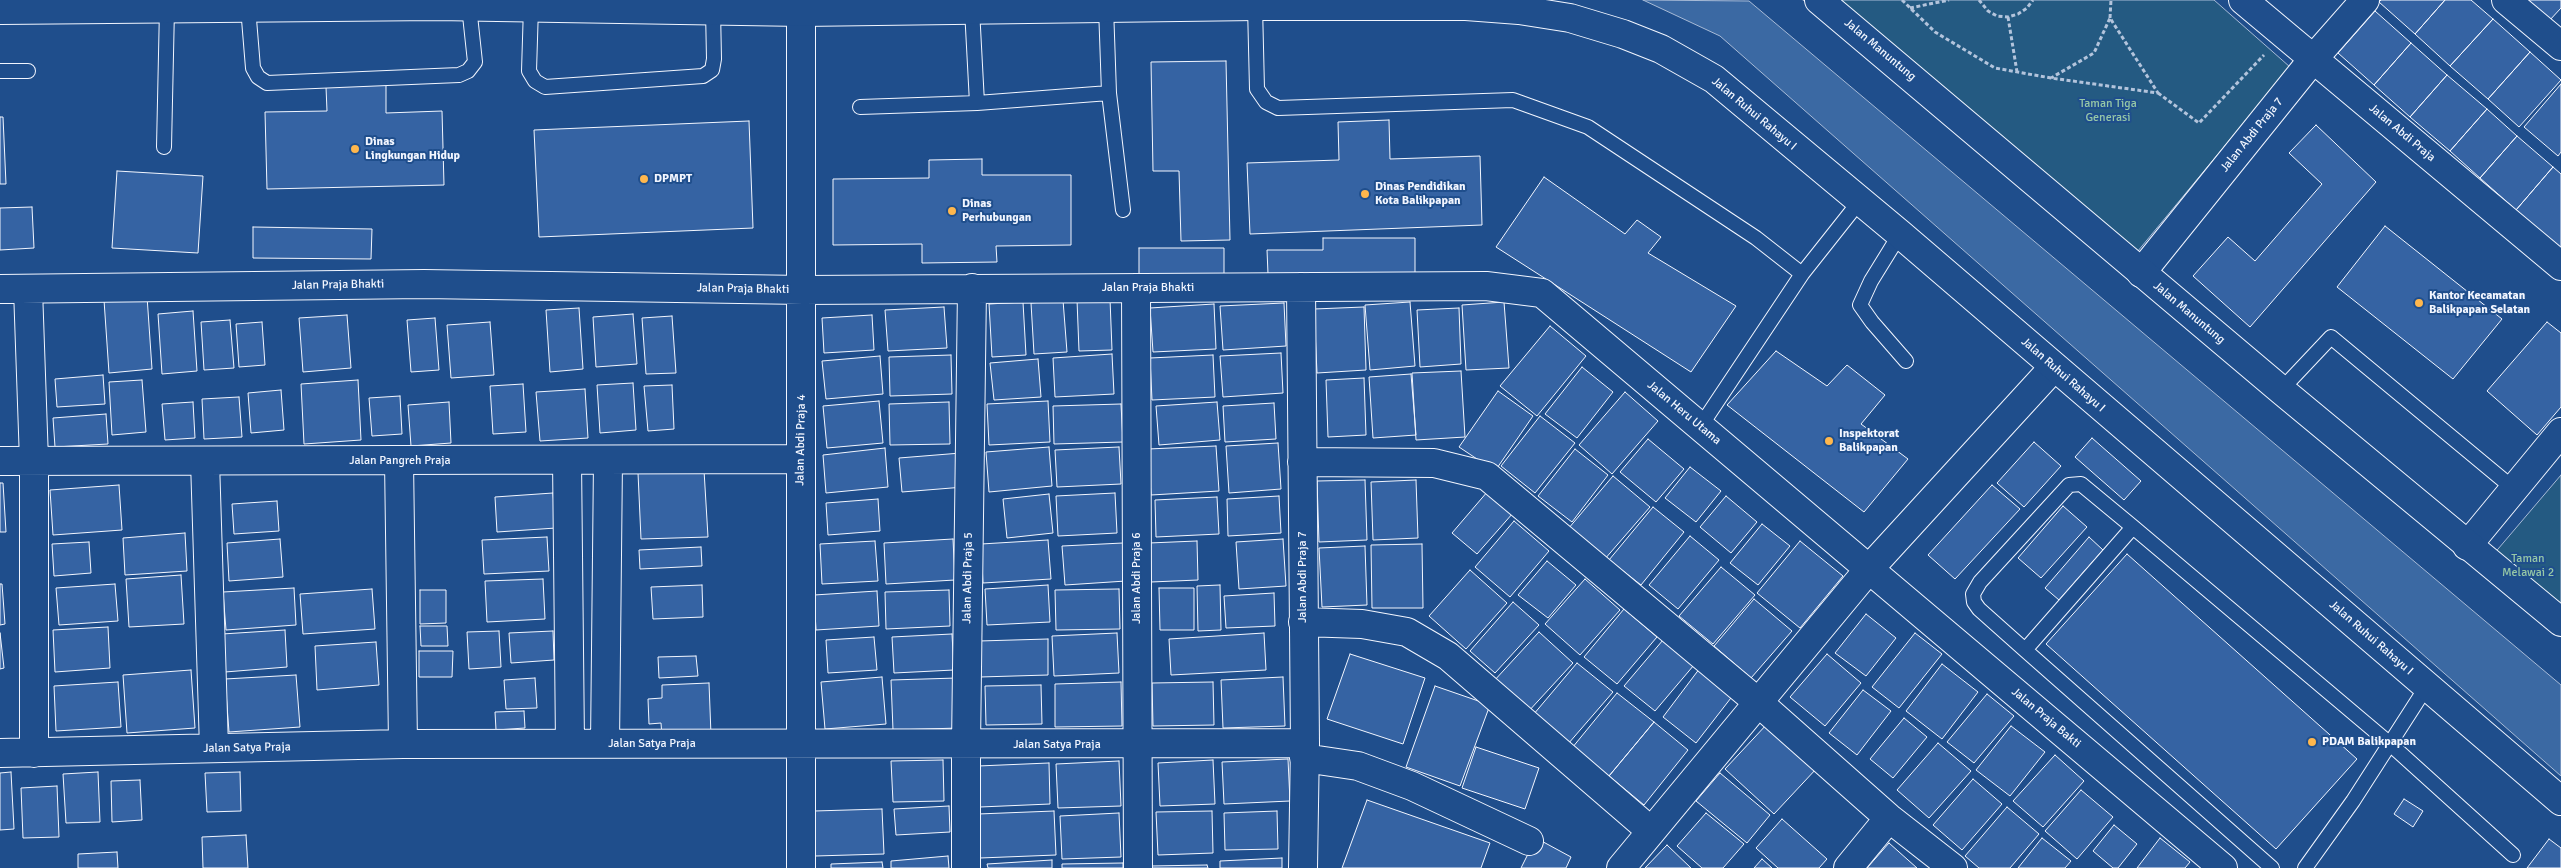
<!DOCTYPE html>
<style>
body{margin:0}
canvas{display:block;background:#1f4e8c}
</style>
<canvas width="2561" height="868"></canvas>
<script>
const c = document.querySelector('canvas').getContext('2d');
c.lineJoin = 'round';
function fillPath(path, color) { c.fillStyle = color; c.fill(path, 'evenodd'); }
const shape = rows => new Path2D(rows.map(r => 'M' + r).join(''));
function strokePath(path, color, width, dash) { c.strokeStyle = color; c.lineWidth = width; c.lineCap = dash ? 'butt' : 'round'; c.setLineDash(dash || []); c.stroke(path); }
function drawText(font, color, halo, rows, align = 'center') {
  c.font = font + ' Signika,sans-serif'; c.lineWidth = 4; c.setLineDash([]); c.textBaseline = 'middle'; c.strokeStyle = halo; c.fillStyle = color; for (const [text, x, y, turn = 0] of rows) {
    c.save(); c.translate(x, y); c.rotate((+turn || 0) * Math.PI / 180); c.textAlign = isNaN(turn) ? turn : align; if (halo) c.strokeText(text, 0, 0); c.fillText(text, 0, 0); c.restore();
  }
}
const green = shape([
 [1803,0,2214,0,2290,67,2123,269,1803,0],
 [2561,475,2561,637,2481,569,2561,475]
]);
fillPath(green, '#245a82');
strokePath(green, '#a8bbd7', 1);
const water = shape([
 [1643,0,1749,1,2561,685,2561,776,1720,36,1643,0]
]);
fillPath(water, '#3b69a3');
strokePath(water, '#a8bbd7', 1);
const building = shape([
 [2381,0,2445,0,2415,34,2379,2,2381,0],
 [2445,0,2471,0,2493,19,2450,66,2415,34,2445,0],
 [2525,0,2561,0,2561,8,2549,21,2525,0],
 [2375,11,2411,43,2374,85,2338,53,2375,11],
 [2493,19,2530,52,2488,99,2450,66,2493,19],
 [2411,43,2447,75,2410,117,2374,85,2411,43],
 [2530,52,2561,80,2519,127,2488,99,2530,52],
 [1226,61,1230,240,1181,241,1179,171,1153,171,1151,62,1226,61],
 [2447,75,2487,109,2450,151,2410,117,2447,75],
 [2561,84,2561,152,2558,156,2524,127,2561,84],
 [386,85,386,113,442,111,444,185,267,189,265,112,327,111,326,87,386,85],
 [2487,109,2517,136,2480,178,2450,151,2487,109],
 [0,117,3,117,6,184,0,184,0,117],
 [1389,120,1390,159,1480,156,1482,225,1250,234,1247,163,1339,160,1338,122,1389,120],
 [749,121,753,228,539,237,534,130,749,121],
 [2316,125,2376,182,2250,327,2193,276,2228,237,2255,261,2322,184,2289,153,2316,125],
 [2517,136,2553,167,2516,210,2480,178,2517,136],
 [982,159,982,175,1071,175,1071,245,996,246,997,262,922,263,922,244,833,245,833,179,929,178,929,160,982,159],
 [2553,167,2561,174,2561,249,2516,210,2553,167],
 [117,171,203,176,198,253,112,248,117,171],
 [1544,177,1625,234,1637,220,1661,237,1648,253,1736,306,1691,372,1496,247,1544,177],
 [32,207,34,248,0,250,0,208,32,207],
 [2385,226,2502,319,2453,379,2337,287,2385,226],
 [253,227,372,229,371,259,253,258,253,227],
 [1323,238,1415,238,1415,273,1268,274,1267,250,1323,250,1323,238],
 [1139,248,1224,248,1224,274,1139,275,1139,248],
 [147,296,152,369,109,373,104,300,147,296],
 [1110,299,1112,350,1079,351,1077,300,1110,299],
 [1063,300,1067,352,1034,354,1031,303,1063,300],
 [1023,302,1026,355,992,357,989,304,1023,302],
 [1410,302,1415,366,1370,370,1365,305,1410,302],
 [1504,302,1509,368,1466,370,1462,305,1504,302],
 [1284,303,1286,346,1223,350,1220,306,1284,303],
 [1214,304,1216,349,1153,352,1150,308,1214,304],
 [944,307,947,348,888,351,885,310,944,307],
 [1364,307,1366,370,1317,373,1314,309,1364,307],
 [579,308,583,369,550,372,546,310,579,308],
 [1459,308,1461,364,1420,367,1417,310,1459,308],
 [193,311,197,371,162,374,158,314,193,311],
 [633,314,637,364,596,367,593,317,633,314],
 [347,315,351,368,303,372,299,318,347,315],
 [872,315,874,350,824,353,822,318,872,315],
 [672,316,676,373,646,374,642,318,672,316],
 [435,318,439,370,411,372,407,320,435,318],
 [230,320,234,368,204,370,201,322,230,320],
 [262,322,265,365,239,367,236,324,262,322],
 [490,322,494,375,451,378,447,325,490,322],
 [2547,322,2561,333,2561,407,2537,435,2487,391,2547,322],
 [1550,326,1586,356,1537,416,1500,386,1550,326],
 [1776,351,1827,386,1847,365,1885,395,1861,424,1908,459,1864,512,1727,405,1776,351],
 [1281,353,1283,393,1223,397,1220,356,1281,353],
 [1112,354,1114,394,1055,397,1053,358,1112,354],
 [951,355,952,394,890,396,889,357,951,355],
 [1213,355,1215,397,1152,400,1150,358,1213,355],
 [880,356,883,394,826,399,822,361,880,356],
 [1038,359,1041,397,994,400,990,363,1038,359],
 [1582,367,1613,392,1577,438,1545,414,1582,367],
 [1461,371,1465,437,1416,440,1412,373,1461,371],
 [1411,374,1416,435,1373,438,1369,377,1411,374],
 [103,375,105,404,57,407,55,379,103,375],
 [1364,378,1366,435,1328,437,1326,380,1364,378],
 [142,380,146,432,112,435,109,382,142,380],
 [358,380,361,440,304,444,301,384,358,380],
 [633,383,636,430,600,433,597,385,633,383],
 [523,384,526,432,493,434,490,386,523,384],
 [672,385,674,429,648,431,644,386,672,385],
 [585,389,588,438,540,441,536,392,585,389],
 [281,390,284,430,251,433,248,393,281,390],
 [1498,391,1533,416,1495,471,1459,447,1498,391],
 [1625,392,1658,421,1612,474,1579,445,1625,392],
 [400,396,402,434,372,436,369,398,400,396],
 [239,397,242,437,204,439,202,399,239,397],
 [879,401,883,443,827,448,823,406,879,401],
 [1048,401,1050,442,989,445,987,404,1048,401],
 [193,402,195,438,165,440,162,404,193,402],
 [449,402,451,443,411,446,408,405,449,402],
 [949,402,950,444,890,445,889,404,949,402],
 [1217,402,1220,440,1159,445,1156,406,1217,402],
 [1274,403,1276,439,1225,442,1223,406,1274,403],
 [1121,404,1123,442,1054,444,1053,406,1121,404],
 [106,414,108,444,55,447,53,418,106,414],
 [1540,416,1575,443,1535,493,1501,466,1540,416],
 [2092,438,2141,481,2124,500,2075,457,2092,438],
 [1648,439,1684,469,1656,502,1620,472,1648,439],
 [2034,442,2061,466,2024,507,1997,483,2034,442],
 [1278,443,1281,489,1229,493,1226,446,1278,443],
 [1216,446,1219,491,1151,495,1148,449,1216,446],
 [1049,447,1052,486,989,492,986,452,1049,447],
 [1119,447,1121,484,1057,487,1055,450,1119,447],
 [885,448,888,487,826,493,823,455,885,448],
 [1575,449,1608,475,1572,522,1538,496,1575,449],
 [961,453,964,487,902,492,899,458,961,453],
 [1690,467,1721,491,1696,522,1665,498,1690,467],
 [704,470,708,537,641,539,638,473,704,470],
 [1613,476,1650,507,1604,560,1568,529,1613,476],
 [1365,480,1367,540,1319,542,1317,481,1365,480],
 [1416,480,1418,538,1373,540,1371,482,1416,480],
 [0,483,3,483,6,532,0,532,0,483],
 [119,485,122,530,53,535,50,490,119,485],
 [1992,485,2020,509,1955,579,1928,555,1992,485],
 [1488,491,1513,513,1477,554,1452,533,1488,491],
 [553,493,556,528,497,532,495,497,553,493],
 [1115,493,1117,533,1058,536,1056,496,1115,493],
 [1049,494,1053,533,1007,538,1003,499,1049,494],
 [1279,496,1281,533,1228,536,1227,499,1279,496],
 [1726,496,1757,522,1731,553,1700,527,1726,496],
 [1217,497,1219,534,1156,537,1155,500,1217,497],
 [878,499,880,531,828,535,826,503,878,499],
 [277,501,279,531,234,534,232,504,277,501],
 [2063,506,2087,527,2041,578,2018,558,2063,506],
 [1653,507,1684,532,1641,585,1609,560,1653,507],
 [1514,521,1549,551,1510,597,1475,567,1514,521],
 [1762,524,1790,546,1758,585,1730,563,1762,524],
 [185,533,187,571,125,575,123,538,185,533],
 [1690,536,1719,560,1678,609,1649,585,1690,536],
 [547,537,549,571,484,574,482,540,547,537],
 [2089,537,2103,550,2059,600,2045,588,2089,537],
 [280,539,283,577,229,581,227,543,280,539],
 [953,539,955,580,886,584,884,543,953,539],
 [1283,539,1286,586,1239,589,1236,542,1283,539],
 [1048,540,1051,579,983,583,981,544,1048,540],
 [875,541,878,581,822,584,820,544,875,541],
 [1197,541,1198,580,1151,582,1149,543,1197,541],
 [1800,541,1843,576,1800,628,1757,593,1800,541],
 [89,542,91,573,54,576,52,544,89,542],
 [1123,543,1126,581,1065,585,1062,546,1123,543],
 [1422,544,1423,608,1372,608,1371,545,1422,544],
 [1365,546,1367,605,1322,607,1319,548,1365,546],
 [701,547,702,566,640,569,639,550,701,547],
 [2127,554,2357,759,2276,849,2046,644,2127,554],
 [1547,561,1576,585,1548,618,1518,595,1547,561],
 [1721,567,1755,595,1713,644,1679,616,1721,567],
 [1470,570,1507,603,1466,649,1429,616,1470,570],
 [181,575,184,624,129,627,126,579,181,575],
 [543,579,545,619,487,622,485,581,543,579],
 [1585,579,1620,610,1580,655,1545,624,1585,579],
 [0,584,2,584,5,624,0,625,0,584],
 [115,584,118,621,59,625,56,588,115,584],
 [702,585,703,617,653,619,651,587,702,585],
 [1048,585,1050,622,987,625,985,589,1048,585],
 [1220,585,1221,630,1198,631,1197,586,1220,585],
 [294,588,296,625,226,630,223,592,294,588],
 [1159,588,1194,588,1194,630,1160,630,1159,588],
 [372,589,375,629,303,634,300,594,372,589],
 [1119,589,1120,629,1056,630,1055,590,1119,589],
 [420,590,446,590,446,623,420,624,420,590],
 [949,590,950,626,886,629,885,592,949,590],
 [877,591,879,626,816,630,814,595,877,591],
 [1274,593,1275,626,1226,628,1224,596,1274,593],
 [1754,599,1792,631,1751,678,1714,646,1754,599],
 [1513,602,1539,625,1495,673,1470,651,1513,602],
 [1624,609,1657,637,1617,684,1584,657,1624,609],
 [1866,614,1896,638,1866,676,1835,653,1866,614],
 [420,626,447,626,448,646,421,646,420,626],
 [108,627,110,668,55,672,53,630,108,627],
 [285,630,287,667,225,672,222,634,285,630],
 [499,631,501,667,469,669,467,632,499,631],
 [553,631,554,660,511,663,509,633,553,631],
 [1539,632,1573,663,1527,713,1493,682,1539,632],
 [0,633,4,668,0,669,0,633],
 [1117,633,1119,673,1054,676,1052,636,1117,633],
 [1264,633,1266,670,1171,675,1169,639,1264,633],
 [1915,633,1942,654,1899,708,1872,687,1915,633],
 [952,634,954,670,894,673,892,637,952,634],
 [874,637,877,670,828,673,826,640,874,637],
 [1048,639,1048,675,980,677,979,641,1048,639],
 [1663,640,1694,665,1655,711,1624,686,1663,640],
 [376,642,379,685,317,690,315,646,376,642],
 [419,651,453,651,452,677,419,677,419,651],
 [1350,654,1425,678,1403,744,1327,719,1350,654],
 [1827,654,1861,683,1825,726,1790,697,1827,654],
 [696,656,698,676,659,678,658,657,696,656],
 [1577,663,1613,692,1568,744,1533,715,1577,663],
 [1942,664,1978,692,1942,739,1906,711,1942,664],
 [1700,668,1734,694,1696,743,1663,717,1700,668],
 [191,670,195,728,127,733,123,675,191,670],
 [296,675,300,727,229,732,225,679,296,675],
 [882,677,886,724,825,729,821,682,882,677],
 [1283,677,1285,726,1223,728,1221,680,1283,677],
 [535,678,537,708,506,709,504,680,535,678],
 [957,678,959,728,893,730,891,680,957,678],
 [118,682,121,727,56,731,54,686,118,682],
 [1121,682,1122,726,1055,727,1055,684,1121,682],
 [1213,682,1214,725,1153,726,1152,683,1213,682],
 [709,683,711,735,662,737,661,723,649,724,648,699,662,698,662,685,709,683],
 [1041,685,1042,724,986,725,985,686,1041,685],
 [1435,686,1490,705,1460,786,1406,767,1435,686],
 [1863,690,1891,711,1857,755,1829,733,1863,690],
 [1617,693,1654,722,1609,776,1572,748,1617,693],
 [1987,694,2014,716,1974,763,1947,742,1987,694],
 [524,711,525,728,496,730,495,712,524,711],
 [1904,718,1927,737,1893,778,1870,759,1904,718],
 [1654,722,1688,750,1644,805,1609,776,1654,722],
 [1768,723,1817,768,1774,814,1725,769,1768,723],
 [2011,726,2045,752,2010,796,1976,770,2011,726],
 [1938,743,1971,771,1929,818,1897,790,1938,743],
 [1476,747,1539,768,1525,809,1462,788,1476,747],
 [2055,755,2084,781,2043,827,2013,801,2055,755],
 [1288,759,1290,801,1224,804,1222,762,1288,759],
 [943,760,944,801,893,802,891,761,943,760],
 [1213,760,1215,804,1160,806,1158,763,1213,760],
 [1119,761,1121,806,1058,808,1056,764,1119,761],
 [1049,763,1050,804,980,807,978,766,1049,763],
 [11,772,14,829,0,830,0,773,11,772],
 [98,772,100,822,66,823,63,774,98,772],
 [240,772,241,811,207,812,205,773,240,772],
 [1720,773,1770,815,1747,843,1696,801,1720,773],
 [1973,779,2002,804,1962,850,1933,825,1973,779],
 [140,780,142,820,112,822,111,781,140,780],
 [57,786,59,837,23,838,21,788,57,786],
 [2081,790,2113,817,2077,859,2045,831,2081,790],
 [2404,799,2423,811,2413,827,2394,814,2404,799],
 [1367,800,1490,843,1481,868,1342,868,1367,800],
 [949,806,950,832,896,835,894,809,949,806],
 [2007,807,2039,834,2010,868,1979,868,1965,856,2007,807],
 [882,809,884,854,815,856,814,811,882,809],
 [1054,811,1056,855,980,858,978,814,1054,811],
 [1212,811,1213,853,1158,855,1156,812,1212,811],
 [1277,811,1278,849,1225,850,1224,813,1277,811],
 [1119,813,1121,857,1062,859,1060,816,1119,813],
 [1706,813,1744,844,1723,868,1702,868,1677,846,1706,813],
 [1782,819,1827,859,1819,868,1778,868,1756,848,1782,819],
 [2114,825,2137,844,2118,868,2113,868,2093,851,2114,825],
 [246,835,248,868,203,868,202,837,246,835],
 [1536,838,1571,857,1566,868,1521,868,1536,838],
 [2042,838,2071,861,2065,868,2018,868,2042,838],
 [2160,838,2190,862,2185,868,2137,868,2160,838],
 [2549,839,2561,848,2561,868,2527,868,2549,839],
 [1889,843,1917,868,1867,868,1889,843],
 [1667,845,1691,868,1645,868,1667,845],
 [117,852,118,868,78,868,78,854,117,852],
 [948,856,949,868,891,868,891,861,948,856],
 [1282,858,1282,868,1220,868,1220,861,1282,858],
 [1762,859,1772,868,1754,868,1762,859],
 [1052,860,1052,868,988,868,987,864,1052,860],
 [882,862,883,868,831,868,831,864,882,862],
 [1123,863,1123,868,1062,868,1062,864,1123,863],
 [1207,865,1208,868,1150,868,1150,866,1207,865]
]);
fillPath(building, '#3563a3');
strokePath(building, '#f2f6ff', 1);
const lane = shape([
 [1255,6,1257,89,1266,102,1278,108,1513,100,1588,127,1756,238,1802,274,1859,202],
 [248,7,253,68,258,77,267,83,459,75,468,71,475,62,469,6],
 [531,7,529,71,535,81,545,87,703,76,712,70,714,59,713,10],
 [972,9,977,103,1109,93,1106,7],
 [0,71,28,71],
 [1109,93,1123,210],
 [860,107,977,103],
 [164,147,167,8],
 [1900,234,1871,281,1860,305,1872,322,1906,361],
 [2281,390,2331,337,2514,489],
 [1700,427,1802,274],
 [2025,650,2133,527],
 [2272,868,2025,650,1979,609,1974,602,1973,594,1980,582,2069,485,2081,484,2133,527,2389,743,2513,855],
 [2305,868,2353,801,2427,686]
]);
const street = shape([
 [2243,0,2561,266],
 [2506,0,2561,46],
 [2141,273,2314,58,2365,0],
 [1301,287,1305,743,1303,868],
 [1136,288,1138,868],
 [0,289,424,284,803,290,1486,286,1542,293,2223,868],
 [28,289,34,461,34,753],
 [567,460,570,744],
 [0,461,800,459],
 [205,461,214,748],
 [399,461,403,744],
 [1302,462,1434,463,1487,476,1759,703,1889,818,1953,868],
 [2467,546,2561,432],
 [1303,622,1362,624,1407,632,1448,656,1651,831],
 [605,744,608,460],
 [0,753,403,744,1305,743],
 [1304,758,1358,766,1412,786,1529,841],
 [801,868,801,0],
 [966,868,966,745,972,288],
 [1621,868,1869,569,2054,367],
 [1848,868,1889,818]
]);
const secondary = shape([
 [1819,0,2281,390,2561,622],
 [0,10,437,6,802,12,1255,6,1466,6,1519,10,1570,18,1623,34,1661,49,1714,79,1900,234,2561,801]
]);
strokePath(lane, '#f2f6ff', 16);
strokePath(street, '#f2f6ff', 30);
strokePath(secondary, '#f2f6ff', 30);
strokePath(shape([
 [1902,0,1935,32,1995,68,2051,78,2158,93,2110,18,2094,53,2051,78],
 [1979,0,1988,11,1997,16,2008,17,2018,14,2027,8,2033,0],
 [1910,8,1949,0],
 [2008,17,2017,72],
 [2110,18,2111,0],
 [2158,93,2199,123,2264,55]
]), '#b3c4dc', 3, [4, 2.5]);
strokePath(lane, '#1f4e8c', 14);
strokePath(street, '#1f4e8c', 28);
strokePath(secondary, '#1f4e8c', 28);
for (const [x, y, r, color] of [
 [355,149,5,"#ffb74d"],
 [644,179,5,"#ffb74d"],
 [1365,194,5,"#ffb74d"],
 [952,211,5,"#ffb74d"],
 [2419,303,5,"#ffb74d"],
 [1829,441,5,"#ffb74d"],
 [2312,742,5,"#ffb74d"]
]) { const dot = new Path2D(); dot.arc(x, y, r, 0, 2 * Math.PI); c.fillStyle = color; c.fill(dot); strokePath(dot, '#1f4e8c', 2); }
drawText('12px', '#f2f6ff', '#1f4e8c', [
 ["Jalan Manuntung",1880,50,40],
 ["Jalan Ruhui Rahayu I",1754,114,40],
 ["Jalan Abdi Praja",2402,133,40],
 ["Jalan Abdi Praja 7",2252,135,-51],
 ["Jalan Praja Bhakti",338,285,-1],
 ["Jalan Praja Bhakti",1148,288],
 ["Jalan Praja Bhakti",743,289,1],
 ["Jalan Manuntung",2189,313,40],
 ["Jalan Ruhui Rahayu I",2063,375,41],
 ["Jalan Heru Utama",1684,413,40],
 ["Jalan Abdi Praja 4",801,440,-89],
 ["Jalan Pangreh Praja",400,461],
 ["Jalan Abdi Praja 7",1303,577,-90],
 ["Jalan Abdi Praja 5",968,578,-89],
 ["Jalan Abdi Praja 6",1137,578,-90],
 ["Jalan Ruhui Rahayu I",2371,638,41],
 ["Jalan Praja Bakti",2046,718,40],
 ["Jalan Satya Praja",652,744],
 ["Jalan Satya Praja",1057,745],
 ["Jalan Satya Praja",247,748,-1]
]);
drawText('12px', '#97c8a6', '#1f4e8c', [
 ["Taman Tiga",2108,104],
 ["Generasi",2108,118],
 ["Taman",2528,559],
 ["Melawai 2",2528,573]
]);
drawText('bold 12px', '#f2f6ff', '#1f4e8c', [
 ["Dinas",365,142],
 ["Lingkungan Hidup",365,156],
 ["DPMPT",654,179],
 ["Dinas Pendidikan",1375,187],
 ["Kota Balikpapan",1375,201],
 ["Dinas",962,204],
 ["Perhubungan",962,218],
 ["Kantor Kecamatan",2429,296],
 ["Balikpapan Selatan",2429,310],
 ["Inspektorat",1839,434],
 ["Balikpapan",1839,448],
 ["PDAM Balikpapan",2322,742]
], 'left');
</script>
